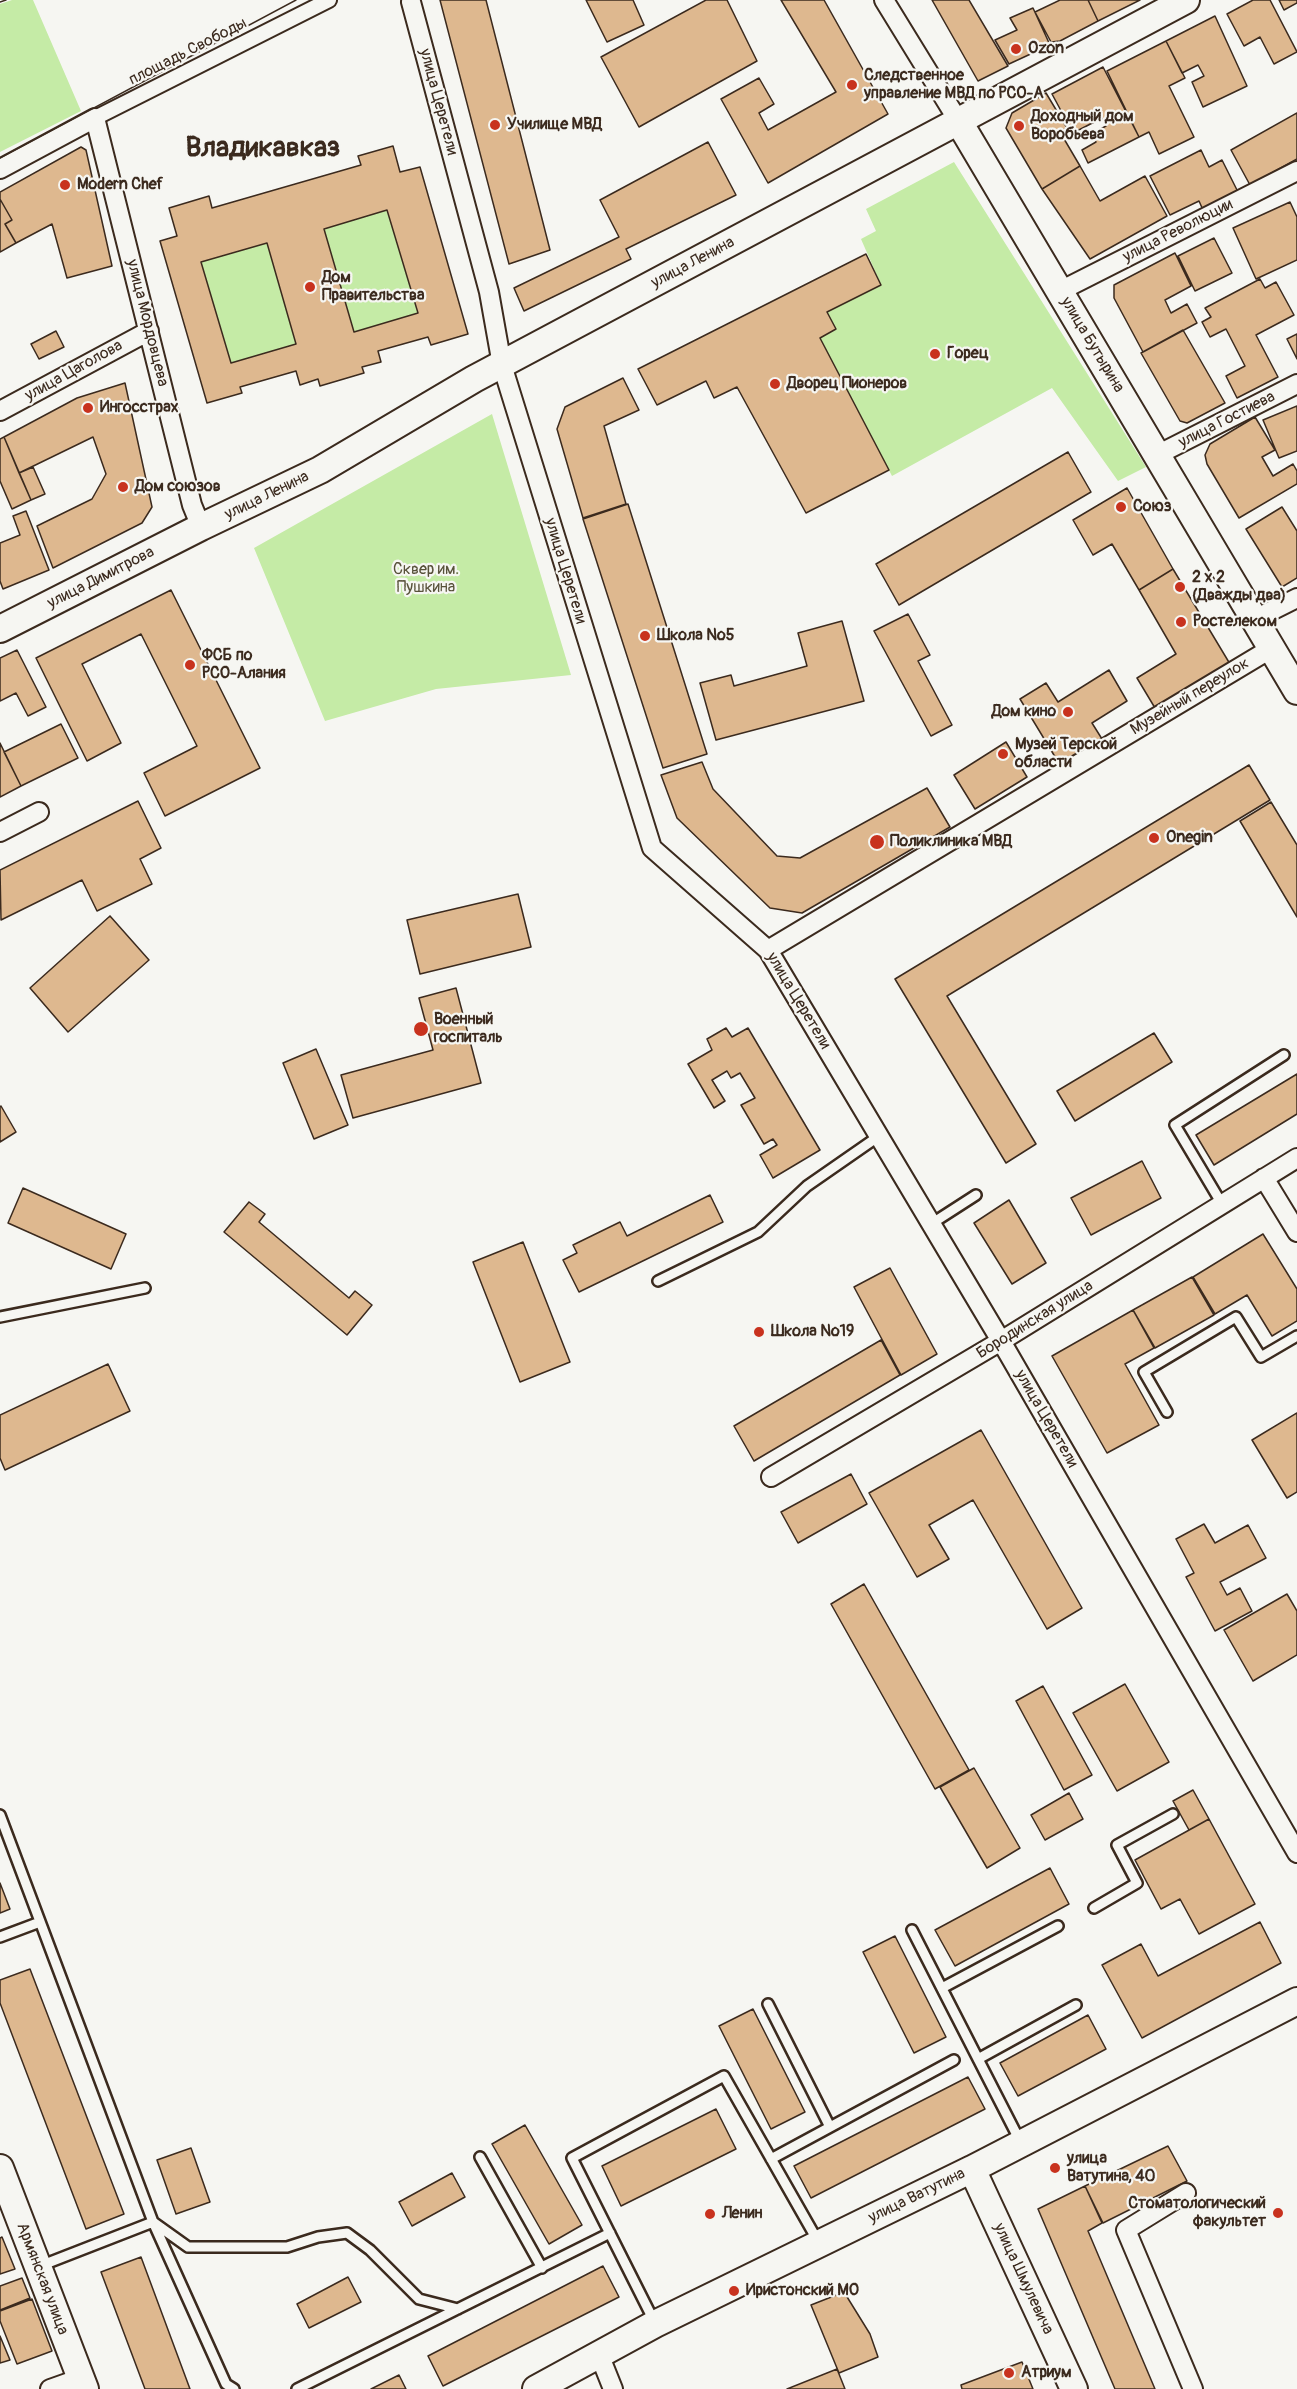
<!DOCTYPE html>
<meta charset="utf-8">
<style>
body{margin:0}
canvas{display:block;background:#f6f6f2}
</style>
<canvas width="1297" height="2389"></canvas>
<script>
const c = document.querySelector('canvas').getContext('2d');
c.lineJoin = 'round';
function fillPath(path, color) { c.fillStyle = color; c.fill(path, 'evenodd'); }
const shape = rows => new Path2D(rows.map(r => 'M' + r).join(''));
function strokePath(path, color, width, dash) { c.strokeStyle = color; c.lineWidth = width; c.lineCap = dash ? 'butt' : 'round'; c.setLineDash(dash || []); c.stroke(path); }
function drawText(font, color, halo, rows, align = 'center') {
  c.font = font + ' Pangolin,sans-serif'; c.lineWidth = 4.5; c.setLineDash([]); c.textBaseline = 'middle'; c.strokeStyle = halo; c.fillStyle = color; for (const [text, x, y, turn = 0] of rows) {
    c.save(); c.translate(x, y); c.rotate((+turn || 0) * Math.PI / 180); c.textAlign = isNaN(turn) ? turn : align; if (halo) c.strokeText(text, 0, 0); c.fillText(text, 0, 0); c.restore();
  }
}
fillPath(shape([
 [12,0,33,0,81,111,0,152,0,4],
 [954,162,1146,467,1118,481,1052,388,892,476,820,338,836,329,827,312,881,285,861,239,876,231,866,209],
 [387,210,418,313,354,332,324,229],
 [267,243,296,344,231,363,201,262],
 [492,414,571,675,436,689,325,721,254,548]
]), '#c5eba6');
const building = shape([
 [440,0,486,0,550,250,509,264,440,0],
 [586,0,633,0,644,25,607,42,586,0],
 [706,0,727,0,757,61,639,127,601,57,706,0],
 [781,0,824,0,888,114,768,183,721,99,759,78,774,104,759,113,768,130,836,92,781,0],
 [932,0,969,0,1008,66,978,81,932,0],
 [1060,0,1088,0,1098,21,1060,41,1051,42,1035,12,1060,0],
 [1088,0,1140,0,1098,21,1088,0],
 [1253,0,1270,0,1297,52,1274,64,1260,37,1244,46,1227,14,1253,0],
 [1279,0,1297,0,1297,3,1284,10,1279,0],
 [1033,8,1050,45,1009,64,995,40,1017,30,1010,18,1033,8],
 [1215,16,1247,86,1203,107,1192,82,1204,76,1198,65,1182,73,1166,41,1215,16],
 [1166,41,1185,78,1169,86,1194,137,1159,154,1149,132,1139,137,1107,71,1166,41],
 [1103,67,1139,137,1088,163,1082,150,1096,142,1092,134,1106,126,1102,118,1073,133,1052,94,1103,67],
 [1046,93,1067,128,1060,132,1080,166,1042,189,1006,128,1012,113,1046,93],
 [1297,113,1297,159,1250,185,1231,150,1297,113],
 [708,142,736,195,626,249,631,259,524,311,514,288,619,237,600,200,708,142],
 [393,146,400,172,420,167,468,334,431,345,428,337,378,351,381,362,362,367,364,373,320,386,318,379,300,385,296,371,240,387,242,393,207,403,160,241,177,236,169,208,209,196,212,208,361,165,358,156,393,146],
 [387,210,418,313,354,332,324,229,387,210],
 [267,243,296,344,231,363,201,262,267,243],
 [81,147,86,150,112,266,67,278,52,224,16,243,5,224,12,220,0,199,0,192,81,147],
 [1201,150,1209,167,1222,160,1238,192,1203,210,1199,201,1170,215,1150,176,1201,150],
 [1080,166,1100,201,1145,176,1167,216,1090,259,1042,189,1080,166],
 [0,199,12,220,5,224,16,243,0,252,0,199],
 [1290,202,1297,217,1297,260,1256,279,1233,228,1290,202],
 [1214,238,1232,273,1195,291,1178,256,1214,238],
 [1175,253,1191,286,1165,300,1171,313,1187,304,1197,323,1143,352,1114,298,1114,285,1175,253],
 [866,254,881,285,827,312,836,329,820,338,889,470,806,513,737,387,714,398,706,381,657,405,638,369,866,254],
 [1260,279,1265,288,1276,282,1294,315,1256,335,1278,377,1237,398,1226,376,1245,366,1226,329,1210,337,1202,322,1211,317,1205,308,1260,279],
 [1183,330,1225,403,1187,423,1180,421,1141,353,1183,330],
 [56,331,64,347,39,359,31,344,56,331],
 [1297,334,1297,359,1287,339,1297,334],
 [623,378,639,410,604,426,626,504,583,518,557,429,565,407,623,378],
 [125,383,152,507,142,523,53,568,37,526,92,499,106,474,93,437,19,473,4,437,77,398,125,383],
 [1297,406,1297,451,1279,458,1263,420,1297,406],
 [1255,417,1275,450,1262,457,1273,476,1293,464,1297,471,1297,484,1239,518,1207,464,1205,455,1210,444,1255,417],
 [4,437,31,500,12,509,0,481,0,439,4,437],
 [1068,452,1091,492,899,605,876,564,1068,452],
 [33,467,45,494,31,500,19,473,33,467],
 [1127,488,1173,569,1139,590,1112,544,1093,555,1073,520,1127,488],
 [628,504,707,754,663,768,583,519,628,504],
 [1282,507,1297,531,1297,578,1282,587,1246,529,1282,507],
 [26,511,49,570,3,589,0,581,0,543,20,535,13,516,26,511],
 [1173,569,1230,664,1155,708,1137,678,1176,654,1139,590,1173,569],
 [171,590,260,768,165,816,144,773,197,746,141,634,82,664,121,743,87,761,36,658,171,590],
 [908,614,930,655,918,661,952,725,931,736,874,631,908,614],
 [842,621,864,701,716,740,700,683,731,675,734,686,807,666,798,633,842,621],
 [17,650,46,707,28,716,16,693,0,701,0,658,17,650],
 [1109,670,1127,701,1092,723,1102,739,1060,765,1020,699,1046,683,1058,702,1109,670],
 [61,724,78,758,21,786,4,752,61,724],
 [1006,742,1027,777,975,809,954,775,1006,742],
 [0,743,21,786,0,797,0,743],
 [702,762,713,789,777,856,800,858,927,788,950,827,802,913,770,908,677,818,661,775,702,762],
 [1249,765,1270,800,947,996,1036,1144,1006,1163,895,979,1249,765],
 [138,801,161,848,140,859,152,884,97,911,82,880,1,920,0,870,138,801],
 [1271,802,1297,845,1297,917,1240,821,1271,802],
 [518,894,531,947,420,974,407,920,518,894],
 [110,916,149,960,68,1032,30,988,110,916],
 [456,988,481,1083,353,1118,341,1075,433,1050,419,998,456,988],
 [726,1028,732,1037,748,1028,820,1150,773,1178,760,1155,777,1145,773,1139,764,1144,741,1105,755,1098,740,1073,731,1078,727,1071,712,1080,725,1101,714,1108,688,1064,712,1050,707,1039,726,1028],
 [1154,1033,1172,1062,1075,1121,1057,1091,1154,1033],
 [316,1049,348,1125,314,1139,283,1063,316,1049],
 [1297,1074,1297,1114,1214,1165,1196,1135,1297,1074],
 [1,1106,16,1132,0,1142,0,1107,1,1106],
 [1142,1161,1161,1198,1091,1235,1071,1198,1142,1161],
 [23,1188,126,1234,111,1269,8,1223,23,1188],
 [710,1195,723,1222,579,1292,563,1260,577,1253,573,1245,620,1222,627,1236,710,1195],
 [1009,1200,1046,1263,1012,1284,974,1223,1009,1200],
 [249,1202,265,1214,259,1222,349,1298,355,1291,372,1305,347,1335,224,1232,249,1202],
 [1263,1234,1297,1289,1297,1321,1272,1336,1247,1295,1215,1314,1193,1277,1263,1234],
 [523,1242,570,1362,520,1382,473,1262,523,1242],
 [890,1268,937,1354,901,1375,854,1287,890,1268],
 [1192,1277,1214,1315,1155,1348,1133,1310,1192,1277],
 [1133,1310,1154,1348,1125,1364,1159,1425,1107,1453,1052,1356,1133,1310],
 [881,1340,900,1375,754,1461,734,1426,881,1340],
 [108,1364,130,1411,5,1470,0,1458,0,1415,108,1364],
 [1297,1413,1297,1492,1287,1498,1252,1440,1297,1413],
 [981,1430,1082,1608,1047,1629,973,1500,929,1525,949,1559,917,1577,869,1493,981,1430],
 [851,1474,867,1504,798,1543,781,1512,851,1474],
 [1204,1524,1215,1543,1248,1525,1266,1558,1220,1582,1227,1595,1240,1588,1252,1611,1215,1631,1186,1577,1194,1573,1176,1539,1204,1524],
 [864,1584,969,1770,935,1789,831,1604,864,1584],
 [1287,1594,1297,1611,1297,1655,1253,1681,1224,1630,1287,1594],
 [1125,1684,1169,1762,1117,1791,1073,1713,1125,1684],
 [1043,1686,1092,1775,1064,1790,1016,1701,1043,1686],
 [974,1768,1020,1848,987,1868,940,1787,974,1768],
 [1193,1790,1209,1819,1189,1830,1173,1801,1193,1790],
 [1069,1793,1083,1819,1045,1840,1031,1815,1069,1793],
 [1209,1819,1255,1904,1199,1934,1180,1899,1161,1909,1135,1860,1209,1819],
 [1050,1868,1069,1904,955,1966,935,1930,1050,1868],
 [0,1883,10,1909,0,1913,0,1883],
 [1260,1922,1281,1963,1142,2038,1102,1965,1141,1944,1158,1976,1260,1922],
 [895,1936,946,2037,914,2053,863,1952,895,1936],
 [30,1969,124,2214,86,2229,0,2003,0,1980,30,1969],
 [753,2009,805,2112,771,2129,719,2026,753,2009],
 [1088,2015,1106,2049,1018,2096,1000,2063,1088,2015],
 [968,2077,985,2109,811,2198,794,2166,968,2077],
 [716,2109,736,2149,621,2206,602,2166,716,2109],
 [525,2125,582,2225,549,2244,492,2144,525,2125],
 [1168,2146,1187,2181,1103,2223,1085,2186,1168,2146],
 [191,2148,210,2202,176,2214,157,2160,191,2148],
 [452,2173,465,2197,412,2226,399,2202,452,2173],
 [1085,2186,1102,2223,1088,2231,1155,2389,1115,2389,1038,2209,1085,2186],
 [2,2237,15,2269,0,2274,0,2238,2,2237],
 [141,2257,190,2389,145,2389,101,2272,141,2257],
 [603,2266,619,2297,443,2386,428,2356,603,2266],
 [348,2277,361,2302,309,2328,297,2304,348,2277],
 [22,2278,30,2298,0,2310,0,2286,22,2278],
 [844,2292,870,2334,878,2357,839,2373,811,2305,844,2292],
 [32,2299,52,2351,17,2364,0,2321,0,2311,32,2299],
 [0,2336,10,2360,0,2363,0,2336],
 [1022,2362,1033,2389,962,2389,961,2385,1022,2362],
 [837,2369,845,2389,787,2389,837,2369],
 [399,2375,406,2389,371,2389,399,2375]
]);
fillPath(building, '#deb88f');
strokePath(building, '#3b2a1e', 1.5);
const service = shape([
 [1222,1204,1175,1125,1284,1055],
 [931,1224,976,1195],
 [658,1281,758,1232,807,1186,879,1136],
 [0,1317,145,1288],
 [1167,1412,1144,1372,1236,1317,1261,1357,1297,1336],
 [0,1815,153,2222,188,2247,287,2247,318,2237,347,2233,370,2250,419,2299,458,2309],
 [1094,1908,1137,1883,1117,1845,1173,1814],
 [912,1930,1020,2141],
 [0,1937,40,1922],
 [942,1988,1058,1926],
 [768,2004,830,2127],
 [978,2059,1076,2005],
 [480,2157,542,2268],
 [771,2159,954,2060],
 [40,2266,153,2222,226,2384,234,2389],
 [654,2321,572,2158,724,2076,819,2243],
 [297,2389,610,2233]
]);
const pedestrian = shape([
 [95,118,329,0]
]);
const minor = shape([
 [884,0,959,122],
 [411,2,489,292,502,365,652,848,768,950,1001,1341,1297,1853],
 [0,169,95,118,192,505,201,527],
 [1060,291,1297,171],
 [0,411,149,331],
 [1157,455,1297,384],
 [1255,619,1297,598],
 [0,832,39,812],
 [768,950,1272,648],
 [1264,1178,1297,1232],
 [771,1477,1001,1341,1297,1158],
 [1186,2193,1126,2230,1193,2389],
 [599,2354,613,2389],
 [50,2389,81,2378]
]);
const secondary = shape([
 [959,122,1297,691],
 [0,629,201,527,320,470,474,379,1186,0],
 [0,2168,85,2389],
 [972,2169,1074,2389],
 [536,2389,655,2324,972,2169,1297,2001]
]);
strokePath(service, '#3b2a1e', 14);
strokePath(pedestrian, '#3b2a1e', 18);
strokePath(minor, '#3b2a1e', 22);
strokePath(secondary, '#3b2a1e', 30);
strokePath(service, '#f6f6f2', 9);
strokePath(pedestrian, '#f6f6f2', 14);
strokePath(minor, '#f6f6f2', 18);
strokePath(secondary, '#f6f6f2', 26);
strokePath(shape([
 [0,2,6,0],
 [0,158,296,0]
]), '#3b2a1e', 1.5);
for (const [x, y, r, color] of [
 [1016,49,6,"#c8321e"],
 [852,85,6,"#c8321e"],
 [495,125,6,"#c8321e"],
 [1019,126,6,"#c8321e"],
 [65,185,6,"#c8321e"],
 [310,287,6,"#c8321e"],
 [935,354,6,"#c8321e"],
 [775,384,6,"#c8321e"],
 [88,408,6,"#c8321e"],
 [123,487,6,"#c8321e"],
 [1121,507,6,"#c8321e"],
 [1180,587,6,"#c8321e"],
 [1181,622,6,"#c8321e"],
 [645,636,6,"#c8321e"],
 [190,665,6,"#c8321e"],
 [1068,712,6,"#c8321e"],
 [1003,754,6,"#c8321e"],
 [1154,838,6,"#c8321e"],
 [877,842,8,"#c8321e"],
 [421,1029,8,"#c8321e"],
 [759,1332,6,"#c8321e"],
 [1055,2168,6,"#c8321e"],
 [1278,2213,6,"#c8321e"],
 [710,2214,6,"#c8321e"],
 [734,2291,6,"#c8321e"],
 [1009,2373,6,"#c8321e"]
]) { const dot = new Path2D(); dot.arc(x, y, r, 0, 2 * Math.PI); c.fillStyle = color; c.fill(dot); strokePath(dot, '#f6f6f2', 2); }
drawText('bold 16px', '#3b2a1e', '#f6f6f2', [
 ["Ozon",1028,49],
 ["Следственное",864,76],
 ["управление МВД по РСО-А",864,94],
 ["Доходный дом",1031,117],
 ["Воробьева",1031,135],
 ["Училище МВД",507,125],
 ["Modern Chef",77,185],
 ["Дом",322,278],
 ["Правительства",322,296],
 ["Горец",947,354],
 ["Дворец Пионеров",787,384],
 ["Ингосстрах",100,408],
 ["Дом союзов",135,487],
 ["Союз",1133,507],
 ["2 х 2",1192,578],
 ["(Дважды два)",1192,596],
 ["Ростелеком",1193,622],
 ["Школа №5",657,636],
 ["ФСБ по",202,656],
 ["РСО-Алания",202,674],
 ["Дом кино",1056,712,"right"],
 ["Музей Терской",1015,745],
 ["области",1015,763],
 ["Onegin",1166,838],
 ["Поликлиника МВД",890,842],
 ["Военный",434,1020],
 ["госпиталь",434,1038],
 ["Школа №19",771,1332],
 ["улица",1067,2159],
 ["Ватутина, 40",1067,2177],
 ["Стоматологический",1266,2204,"right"],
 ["факультет",1266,2222,"right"],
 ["Ленин",722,2214],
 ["Иристонский МО",746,2291],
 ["Атриум",1021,2373]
], 'left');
drawText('16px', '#3b2a1e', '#f6f6f2', [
 ["площадь Свободы",188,52,-27],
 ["улица Церетели",438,102,75],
 ["улица Революции",1178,231,-27],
 ["улица Ленина",693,263,-28],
 ["улица Мордовцева",147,323,76],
 ["улица Бутырина",1092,345,59],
 ["улица Цаголова",74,371,-29],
 ["улица Гостиева",1227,420,-27],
 ["улица Ленина",267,496,-26],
 ["улица Церетели",565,571,73],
 ["улица Димитрова",101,578,-27],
 ["Музейный переулок",1190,697,-31],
 ["улица Церетели",798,1001,59],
 ["Бородинская улица",1035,1320,-32],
 ["улица Церетели",1046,1419,60],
 ["улица Ватутина",917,2196,-26],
 ["Армянская улица",42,2279,69],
 ["улица Шмулевича",1023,2279,65]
]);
drawText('16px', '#575139', '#f6f6f2', [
 ["Сквер им.",426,570],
 ["Пушкина",426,588]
]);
drawText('bold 28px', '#3b2a1e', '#f6f6f2', [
 ["Владикавказ",263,149]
]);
</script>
